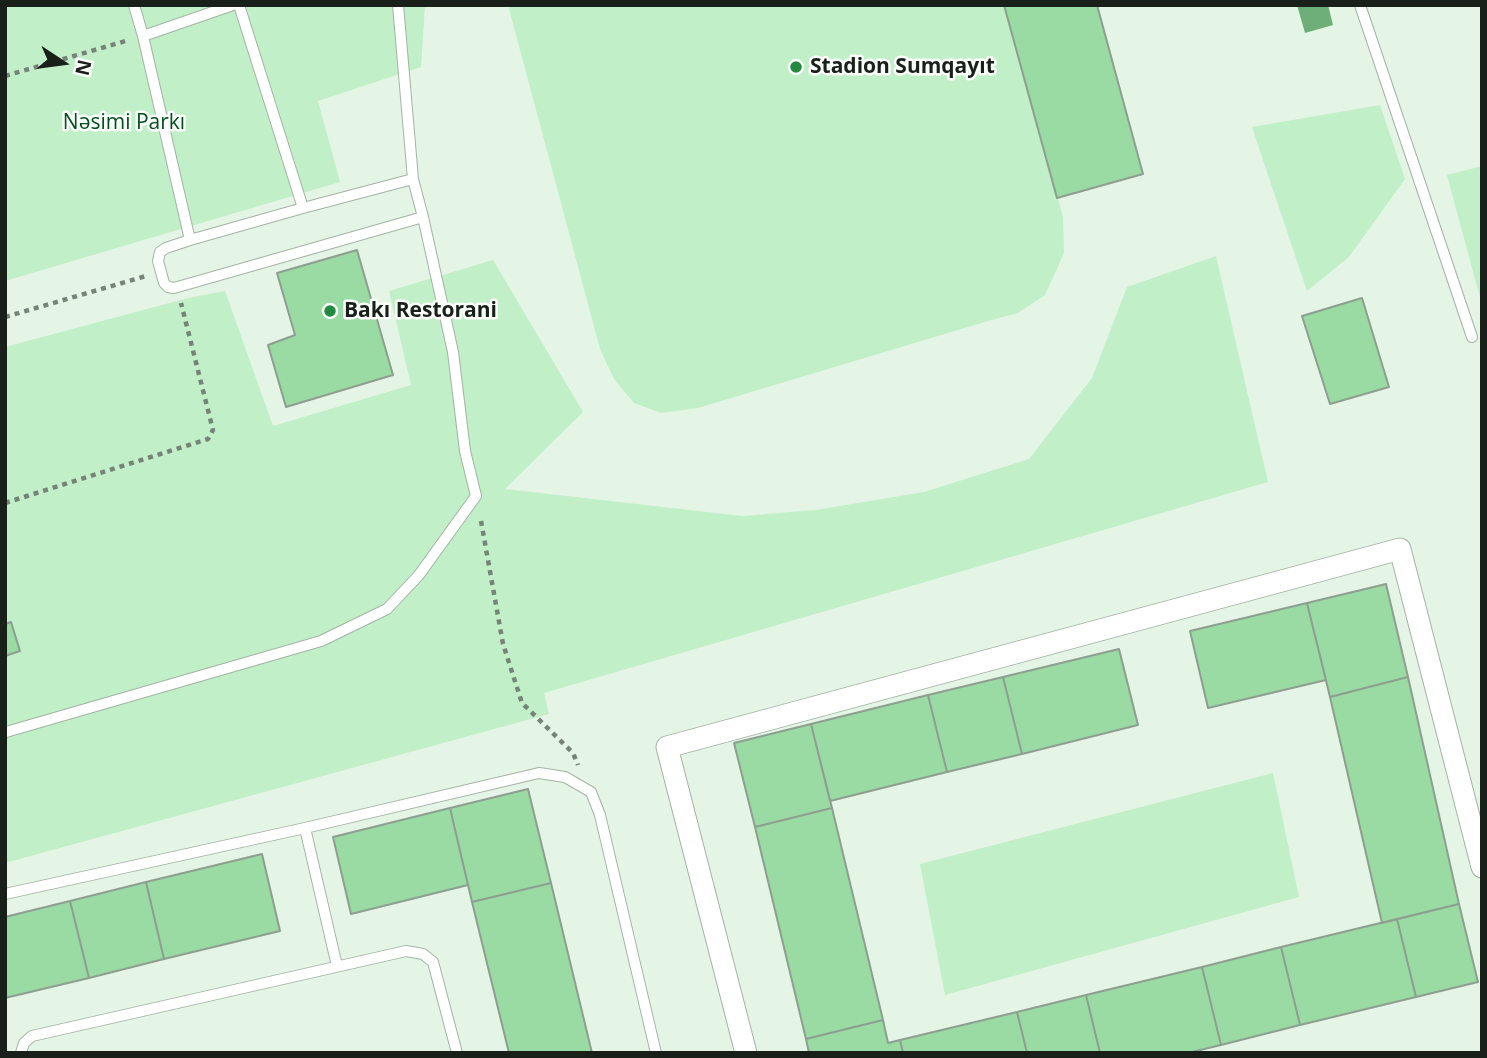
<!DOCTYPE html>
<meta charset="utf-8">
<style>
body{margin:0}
#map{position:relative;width:1487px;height:1058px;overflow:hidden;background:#e4f5e6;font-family:"Open Sans",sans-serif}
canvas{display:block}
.frame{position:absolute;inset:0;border:7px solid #191f19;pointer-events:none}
.north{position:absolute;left:28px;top:28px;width:70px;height:70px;-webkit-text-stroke:5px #fbfefb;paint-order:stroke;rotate:103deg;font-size:19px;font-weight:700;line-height:28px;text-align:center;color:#191f19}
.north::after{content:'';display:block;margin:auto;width:24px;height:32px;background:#191f19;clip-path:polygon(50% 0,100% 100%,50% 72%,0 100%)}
</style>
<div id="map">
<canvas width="1487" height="1058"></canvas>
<div class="frame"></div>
<div class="north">N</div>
</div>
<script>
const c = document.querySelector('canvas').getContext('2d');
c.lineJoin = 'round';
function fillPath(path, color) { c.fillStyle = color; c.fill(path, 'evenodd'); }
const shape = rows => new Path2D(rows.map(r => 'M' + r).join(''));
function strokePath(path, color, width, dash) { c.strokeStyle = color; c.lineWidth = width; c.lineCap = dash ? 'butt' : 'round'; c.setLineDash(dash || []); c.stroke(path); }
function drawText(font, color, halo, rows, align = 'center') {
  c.font = font + ' "Open Sans",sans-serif'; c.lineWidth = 5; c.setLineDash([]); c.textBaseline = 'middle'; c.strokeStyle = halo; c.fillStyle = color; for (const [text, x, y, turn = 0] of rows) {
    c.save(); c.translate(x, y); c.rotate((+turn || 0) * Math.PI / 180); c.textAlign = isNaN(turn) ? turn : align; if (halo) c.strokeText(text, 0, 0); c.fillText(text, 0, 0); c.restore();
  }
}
fillPath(shape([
 [5,5,425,5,421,67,318,101,340,182,5,281],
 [508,5,1004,5,1063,217,1064,253,1045,295,1018,313,988,321,698,408,661,413,634,403,614,379,600,349],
 [1380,105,1405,179,1349,257,1307,291,1252,127],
 [1482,166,1482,305,1447,175],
 [1216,256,1268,482,544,693,549,714,5,863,5,347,188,298,225,291,273,426,411,385,389,291,493,260,583,412,505,489,742,516,816,510,924,492,1029,459,1092,378,1127,287],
 [1273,773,1299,897,945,995,920,864]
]), '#c1efc7');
fillPath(shape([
 [1297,5,1328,5,1333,25,1305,33]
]), '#6eaf79');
const building = shape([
 [1004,5,1097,5,1143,174,1057,198,1004,5],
 [357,250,393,375,286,407,268,345,295,335,277,273,357,250],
 [1362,298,1389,387,1330,404,1302,316,1362,298],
 [1386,584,1408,677,1330,697,1307,603,1386,584],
 [1307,603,1326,680,1208,708,1190,631,1307,603],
 [11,622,20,651,5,656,5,624,11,622],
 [1119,649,1138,725,1022,754,1003,677,1119,649],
 [1003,677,1022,754,947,772,928,695,1003,677],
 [1408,677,1459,904,1382,923,1330,697,1408,677],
 [928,695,947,772,830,801,811,724,928,695],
 [811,724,832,808,755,827,734,743,811,724],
 [528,789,551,883,472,902,450,808,528,789],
 [450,808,468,885,351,914,333,837,450,808],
 [832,808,883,1020,806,1039,755,827,832,808],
 [262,854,280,931,164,959,146,882,262,854],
 [146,882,164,959,89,978,70,901,146,882],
 [551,883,592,1053,509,1053,472,902,551,883],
 [70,901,89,978,5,998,5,917,70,901],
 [1459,904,1478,982,1416,997,1397,919,1459,904],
 [1397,919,1416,997,1300,1025,1281,947,1397,919],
 [1281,947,1300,1025,1221,1045,1202,967,1281,947],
 [1202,967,1221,1045,1188,1053,1100,1053,1086,995,1202,967],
 [1086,995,1100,1053,1027,1053,1017,1012,1086,995],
 [1017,1012,1027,1053,903,1053,900,1040,1017,1012],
 [883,1020,888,1043,900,1040,903,1053,809,1053,806,1039,883,1020]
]);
fillPath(building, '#99dba3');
strokePath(building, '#8e9e90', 2);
const lane = shape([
 [134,5,143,36],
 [239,5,303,208],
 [1360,5,1472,337],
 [413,179,303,208,190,240,166,248,160,252,158,261,164,283,168,287,174,288,423,217],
 [190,240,143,36,233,5],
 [6,732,321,641,387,609,419,575,476,496,465,451,453,352,423,217,413,179,398,5],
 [305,828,337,966],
 [5,894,305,828,539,773,565,777,591,792,600,815,656,1053],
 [21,1053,24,1043,32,1036,406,951,423,954,433,962,457,1053]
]);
const street = shape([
 [746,1053,667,747,1400,549,1482,867]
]);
strokePath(lane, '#a3b3a4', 12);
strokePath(street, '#a3b3a4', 23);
strokePath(shape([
 [5,76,129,40],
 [5,317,146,276],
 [5,503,208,439,213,430,181,303],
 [481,521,503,644,522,703,573,753,578,765]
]), '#778278', 4.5, [5, 5]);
strokePath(lane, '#fff', 10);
strokePath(street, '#fff', 21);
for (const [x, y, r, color] of [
 [796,67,7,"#238b41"],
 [330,311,7,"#238b41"]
]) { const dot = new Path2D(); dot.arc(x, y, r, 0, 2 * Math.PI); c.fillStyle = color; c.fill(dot); strokePath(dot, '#fbfefb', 2.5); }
drawText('bold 21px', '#191f19', '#fbfefb', [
 ["Stadion Sumqayıt",810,67],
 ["Bakı Restorani",344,311]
], 'left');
drawText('21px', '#024f1d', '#fbfefb', [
 ["Nəsimi Parkı",124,123]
]);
</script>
